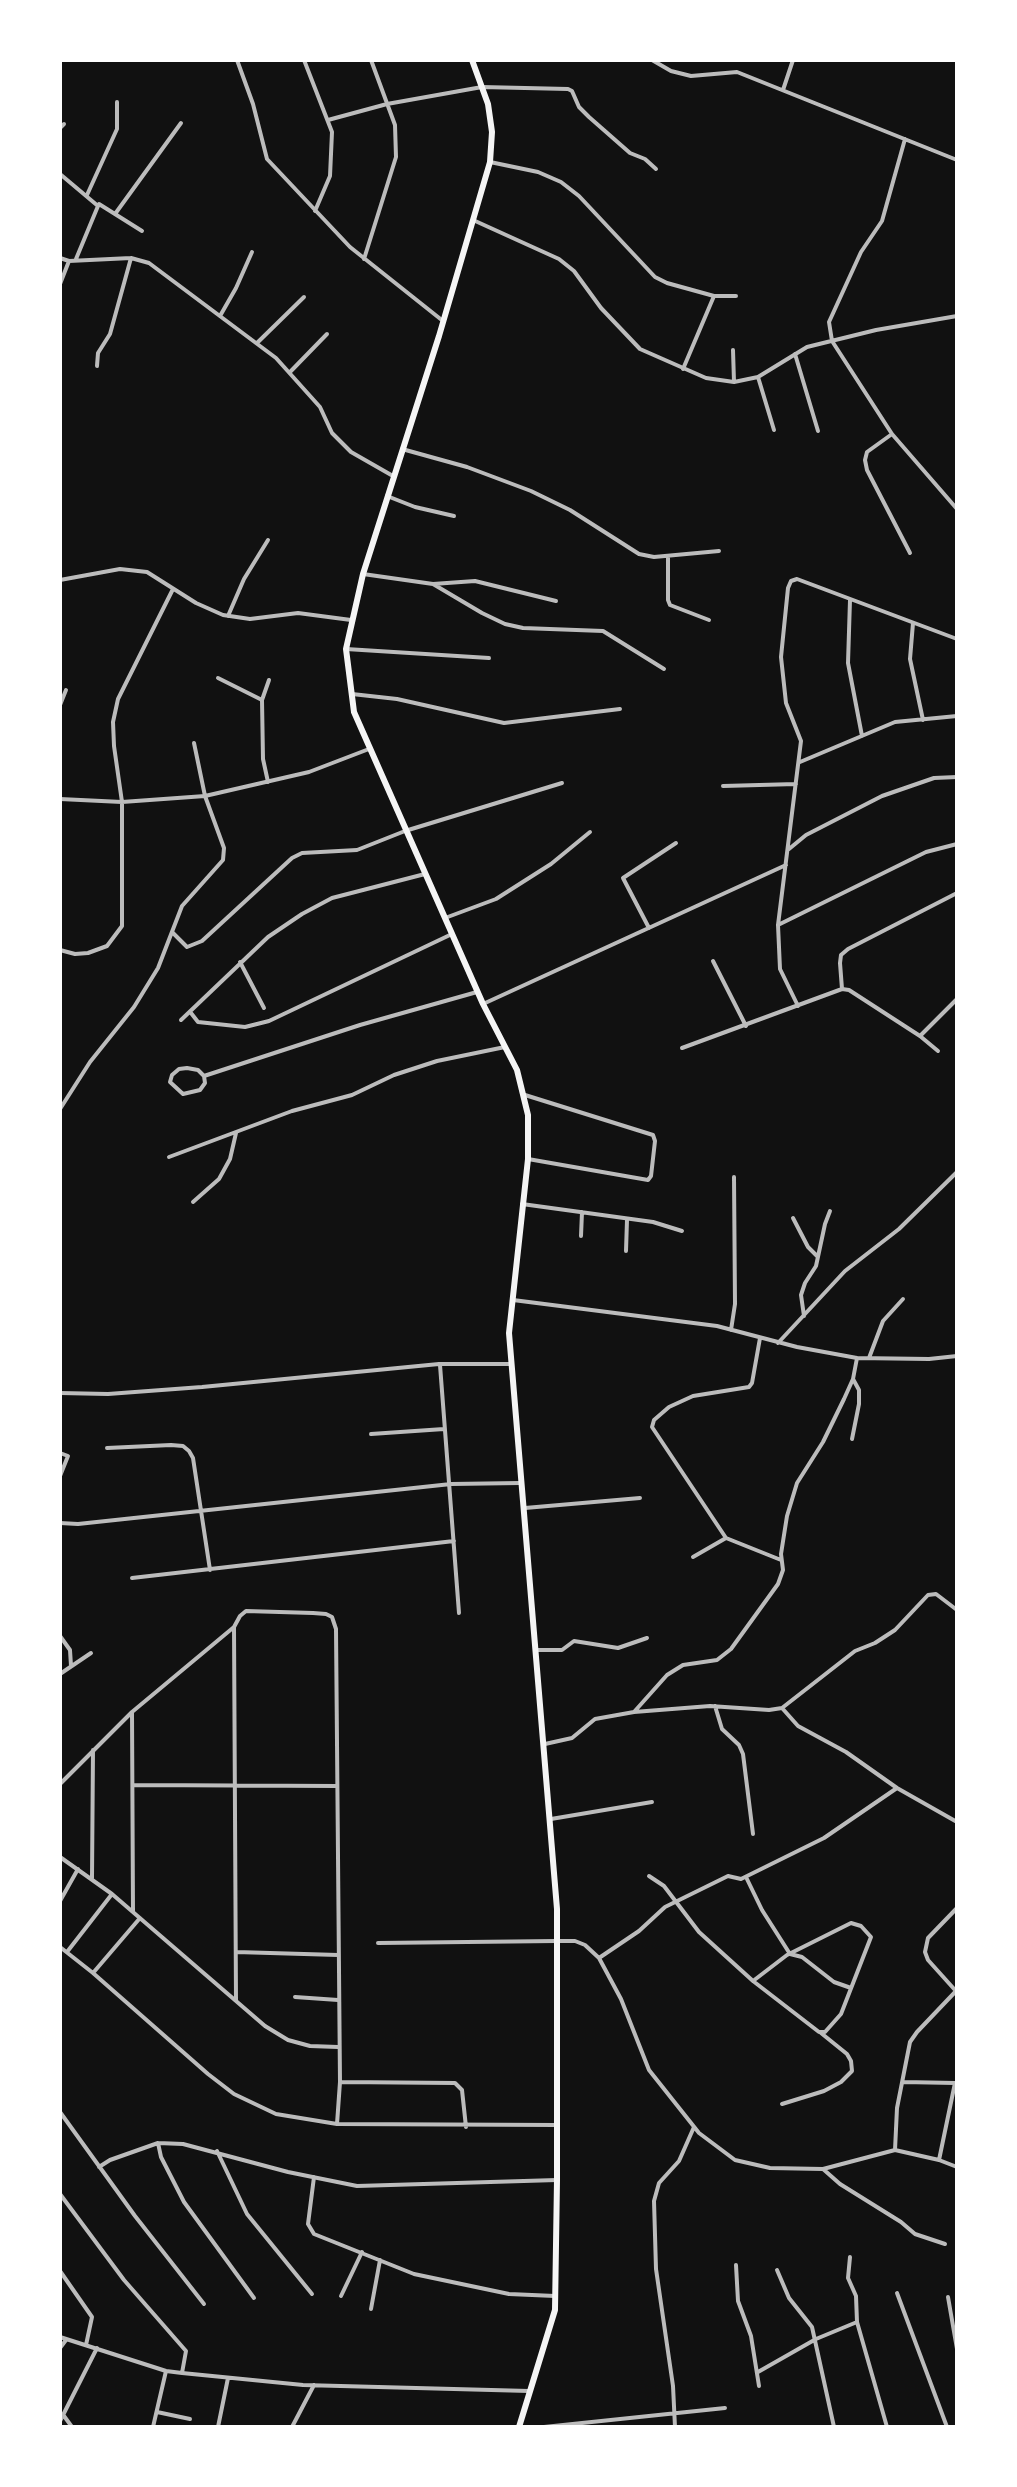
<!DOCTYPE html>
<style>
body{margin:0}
#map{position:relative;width:1017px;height:2487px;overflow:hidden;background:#111;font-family:Manrope,sans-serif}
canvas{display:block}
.frame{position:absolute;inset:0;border:62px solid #fff;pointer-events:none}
</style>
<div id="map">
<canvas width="1017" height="2487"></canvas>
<div class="frame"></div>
</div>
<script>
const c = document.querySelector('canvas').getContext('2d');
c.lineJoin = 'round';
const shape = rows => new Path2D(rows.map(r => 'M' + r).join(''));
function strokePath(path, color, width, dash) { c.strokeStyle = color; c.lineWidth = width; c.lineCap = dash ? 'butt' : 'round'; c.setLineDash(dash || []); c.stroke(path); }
strokePath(shape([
 [237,60,253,104,267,159,350,247,443,321],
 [304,60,332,132,330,176,315,211],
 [652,60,671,71,691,76,737,72,957,160],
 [783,90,793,60],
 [328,120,387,104,482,87,568,89,572,91,579,107,589,117,630,153,645,159,656,169],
 [60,128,64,124],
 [905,139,882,221,861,252,829,322,832,341,892,434,957,509],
 [490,162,538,172,561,182,579,196,655,277,667,283,714,296,736,296],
 [60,174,98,206,76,259],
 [87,195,117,129,117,102],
 [99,204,142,231],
 [115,214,181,123],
 [473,220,559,259,574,271,601,308,640,349,706,378,734,382,758,377,807,347,876,330,957,316],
 [60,258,69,261,131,258,149,263,276,358,320,407,332,433,351,452,393,476],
 [364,259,396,157,395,125,371,60],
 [60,284,69,261],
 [220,316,236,288,252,252],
 [257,343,304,297],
 [733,350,734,382],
 [795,354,818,431],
 [97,366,98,353,110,334,131,258],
 [683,369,714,296],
 [291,371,327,334],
 [758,377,774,430],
 [892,434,867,452,865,460,867,470,910,553],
 [402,449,467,467,531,491,570,510,639,554,654,557,719,551],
 [387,496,415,507,454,516],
 [668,556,668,600,670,605,709,620],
 [363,574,433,584,482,613,505,624,523,628,603,631,664,669],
 [60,580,120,569,147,572,196,603,223,615,250,619,298,613,351,620],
 [433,584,475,581,556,601],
 [850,600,848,663,862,736],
 [228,616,244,579,268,540],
 [913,623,910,659,923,720],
 [346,649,489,658],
 [218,678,262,700],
 [352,694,397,699,504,723,620,709],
 [60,705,66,690],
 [800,762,895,722,957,716],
 [268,782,263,759,262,700,269,680],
 [723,786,796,784],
 [60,799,122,802,205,796,309,772,369,749],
 [789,849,806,835,882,796,934,778,957,777],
 [445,918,496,899,551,864,590,832],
 [778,925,926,852,957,844],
 [649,928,623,878,676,843],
 [172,932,187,947,202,941,292,858,302,853,357,850,405,831,562,783],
 [60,950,75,954,88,953,107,946,122,926,122,802,114,746,113,722,118,699,173,589],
 [713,961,746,1026],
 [240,962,264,1008],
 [842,989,840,963,841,955,848,949,957,893],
 [483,1004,786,865],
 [798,1006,780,969,778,925,801,741,786,703,781,657,788,588,791,581,797,579,957,639],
 [191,1013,198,1022,245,1027,269,1021,452,934],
 [181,1020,268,937,302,914,332,898,425,874],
 [920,1036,957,999],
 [682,1048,842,989,849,990,920,1036,938,1051],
 [187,1068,198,1070,204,1076,205,1083,200,1090,183,1094,170,1082,172,1075,179,1069,187,1068],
 [204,1076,360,1025,477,992],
 [525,1095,653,1135,655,1141,651,1176,648,1180,528,1159],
 [60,1109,90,1062,134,1007,158,968,182,906,223,860,224,848,205,796,194,743],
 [169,1157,292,1111,352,1095,394,1075,437,1061,505,1047],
 [193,1202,219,1179,230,1159,236,1133],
 [522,1204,653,1222,682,1231],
 [793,1218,808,1247,818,1257],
 [581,1236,582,1212],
 [626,1251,627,1220],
 [513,1300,717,1326,797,1347,857,1358,929,1359,957,1356],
 [804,1316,801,1295,805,1283,816,1266,825,1224,830,1211],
 [731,1330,735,1304,734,1177],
 [760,1338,752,1383,749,1387,693,1396,669,1407,654,1420,652,1427,726,1538,781,1560],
 [778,1343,845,1271,899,1229,957,1172],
 [869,1358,883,1321,903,1299],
 [440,1365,459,1613],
 [60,1393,108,1394,202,1387,439,1364,511,1364],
 [371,1434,444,1429],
 [852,1439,859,1404,859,1390,853,1379],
 [107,1448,171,1445,183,1446,189,1451,193,1458,210,1570],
 [60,1453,68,1456,60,1476],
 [525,1508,640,1498],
 [60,1523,78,1524,451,1484,520,1483],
 [693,1557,726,1538],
 [132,1578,454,1541],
 [234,1627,236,2000],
 [60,1636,70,1650,71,1666],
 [537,1650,562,1650,574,1641,618,1648,647,1638],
 [60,1674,91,1653],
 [715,1706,722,1729,739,1745,743,1754,753,1834],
 [782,1708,798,1726,846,1752,897,1788,957,1822],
 [132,1712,133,1912],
 [634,1712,667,1675,683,1665,717,1660,731,1649,778,1584,783,1570,781,1554,787,1516,797,1483,823,1442,844,1399,853,1379,857,1358],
 [545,1744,572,1738,595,1719,634,1712,710,1706,769,1710,782,1708,855,1651,875,1643,895,1630,928,1595,936,1594,957,1610],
 [60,1784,132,1712,234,1627,240,1616,246,1611,313,1613,326,1614,332,1617,336,1629,340,2082,337,2124],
 [134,1785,337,1786],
 [551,1819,652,1802],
 [60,1857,112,1894,265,2026,288,2040,310,2046,338,2047],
 [649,1876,664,1886,699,1932,753,1981,787,1955,851,1923,861,1926,871,1937,841,2014,825,2032,819,2032,753,1981],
 [746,1877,762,1910,790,1954,802,1957,834,1982,851,1988],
 [92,1878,93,1750],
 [60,1901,78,1869],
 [378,1943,556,1941,575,1941,585,1945,599,1958,621,1999,649,2070,699,2133,735,2160,770,2168,823,2169,895,2150,939,2160,957,2167],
 [60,1947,93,1973,208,2074,234,2094,276,2114,337,2124,556,2125],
 [67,1952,112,1894],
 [236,1952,338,1955],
 [599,1958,639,1931,665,1907,728,1876,741,1879,824,1838,897,1788],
 [93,1973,140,1918],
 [955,1990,928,1960,925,1952,928,1938,957,1908],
 [295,1997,338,2000],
 [341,2082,455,2083,462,2090,466,2127],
 [903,2082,955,2083],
 [782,2104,824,2091,841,2082,852,2071,851,2061,847,2054,821,2033],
 [60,2112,135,2216,204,2304],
 [158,2143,161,2157,184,2202,254,2298],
 [895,2150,897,2108,910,2042,917,2032,957,1990],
 [217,2151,247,2214,312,2294],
 [939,2160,955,2083],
 [99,2167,110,2160,158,2143,183,2144,288,2172,357,2186,557,2180],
 [823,2169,840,2184,901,2222,915,2234,945,2244],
 [314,2177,308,2224,314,2234,414,2274,509,2294,555,2296],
 [60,2194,124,2280,186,2351,182,2373],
 [850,2257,848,2278,856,2296,857,2322,887,2427],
 [736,2265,738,2301,751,2336,759,2386],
 [777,2270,789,2298,812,2327,834,2427],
 [60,2271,92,2317,86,2345],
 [897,2293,947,2427],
 [341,2296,362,2252],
 [948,2297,957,2349],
 [371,2309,380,2260],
 [60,2337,166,2371,182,2373,303,2385,529,2391],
 [60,2348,66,2340],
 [758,2372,816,2339,857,2322],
 [157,2412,190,2419],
 [64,2416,72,2427],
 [60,2421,97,2348],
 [153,2427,166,2371],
 [218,2427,228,2378],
 [292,2427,314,2385],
 [544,2427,725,2408],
 [675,2427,673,2386,656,2269,654,2201,659,2183,679,2161,694,2127]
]), '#bcbcbc', 4);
strokePath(shape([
 [472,60,488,104,492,132,490,162,439,336,363,574,346,649,354,712,483,1004,517,1070,528,1115,528,1159,509,1333,557,1909,557,2180,555,2310,519,2427]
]), '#f5f5f5', 6);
</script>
